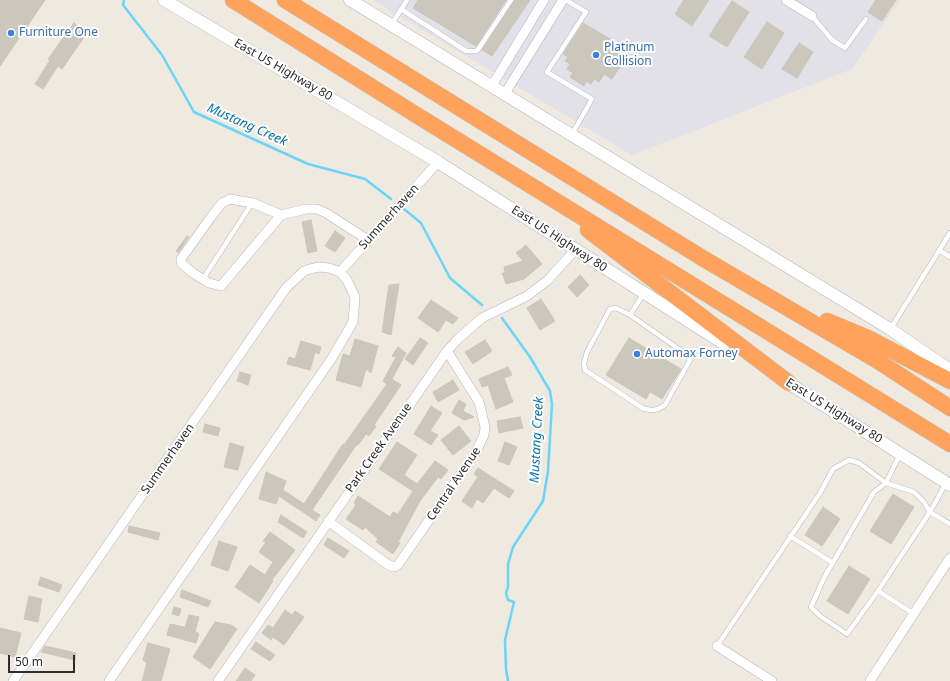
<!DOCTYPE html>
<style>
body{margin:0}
#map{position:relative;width:950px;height:681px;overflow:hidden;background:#f0e9df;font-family:"Noto Sans",sans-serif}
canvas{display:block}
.scale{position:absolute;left:8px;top:655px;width:67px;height:18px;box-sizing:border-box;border:2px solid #2d2d2d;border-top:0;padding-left:5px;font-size:12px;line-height:14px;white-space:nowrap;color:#2d2d2d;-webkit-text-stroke:3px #fff;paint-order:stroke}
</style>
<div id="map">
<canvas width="950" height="681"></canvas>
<div class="scale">50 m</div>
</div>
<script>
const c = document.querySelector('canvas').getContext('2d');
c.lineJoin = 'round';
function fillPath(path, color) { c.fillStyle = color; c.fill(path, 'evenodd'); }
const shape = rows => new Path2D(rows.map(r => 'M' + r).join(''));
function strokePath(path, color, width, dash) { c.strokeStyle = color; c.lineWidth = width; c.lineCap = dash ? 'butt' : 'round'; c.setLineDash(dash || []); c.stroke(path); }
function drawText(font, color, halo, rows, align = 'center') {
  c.font = font + ' "Noto Sans",sans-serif'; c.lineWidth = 4; c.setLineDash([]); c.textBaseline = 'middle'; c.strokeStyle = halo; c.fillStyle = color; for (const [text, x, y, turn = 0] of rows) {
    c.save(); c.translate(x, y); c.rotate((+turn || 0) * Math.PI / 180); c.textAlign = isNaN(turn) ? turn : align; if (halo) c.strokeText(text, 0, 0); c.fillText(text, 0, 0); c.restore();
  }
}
fillPath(shape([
 [372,0,900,0,852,69,632,155]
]), '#e2e0e8');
strokePath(shape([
 [124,0,123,5,162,55,194,112,308,164,365,179,391,199],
 [404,209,421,223,450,278,482,305],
 [502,318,530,357,550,391,552,404,548,471,543,501,513,547,508,564,508,587,506,593,508,600,514,602,505,640,506,669,508,681]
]), '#69d5fb', 2.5);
const building = shape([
 [0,0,45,0,0,66,0,0],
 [418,0,506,0,476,46,413,8,418,0],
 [515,0,530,0,492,56,482,50,515,0],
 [684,0,709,0,692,26,675,14,684,0],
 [876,0,896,0,882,21,868,12,876,0],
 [732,1,749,12,727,47,709,36,732,1],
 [767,22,784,33,762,69,744,57,767,22],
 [74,23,87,33,62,69,58,66,43,89,35,84,50,60,48,59,74,23],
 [583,23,630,51,612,79,604,74,599,82,594,79,591,84,586,81,584,86,570,77,573,73,567,69,570,64,565,61,568,57,563,54,583,23],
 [799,43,813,52,797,78,782,69,799,43],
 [311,220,317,251,308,253,302,222,311,220],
 [335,231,345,238,335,252,325,246,335,231],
 [187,236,189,237,178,253,176,251,187,236],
 [526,245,542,264,524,279,506,284,502,273,505,273,504,267,523,261,516,253,526,245],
 [580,275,589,285,577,297,568,287,580,275],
 [399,284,391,335,382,332,389,285,399,284],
 [541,299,555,321,540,330,527,308,541,299],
 [431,300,458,318,453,324,446,320,438,332,418,318,431,300],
 [420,338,428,343,413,365,405,359,420,338],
 [629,338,681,369,662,399,650,392,646,399,606,375,629,338],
 [355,339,378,346,371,373,366,369,361,387,336,380,343,354,350,356,355,339],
 [485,340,492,351,473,364,465,352,485,340],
 [301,341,321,347,319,354,315,352,310,370,287,364,289,357,295,359,301,341],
 [398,347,406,353,392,379,401,385,374,425,376,426,369,436,366,434,358,445,357,444,312,510,320,515,316,521,279,496,276,504,259,499,266,472,286,481,283,490,304,504,343,444,344,445,387,384,383,381,396,357,392,356,398,347],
 [508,367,512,375,504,378,513,402,496,409,488,385,482,387,479,379,508,367],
 [240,372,251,375,248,385,237,381,240,372],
 [453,380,459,390,438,402,433,392,453,380],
 [459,400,466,404,463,411,474,417,464,420,452,413,459,400],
 [431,406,442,413,430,431,438,435,431,445,414,434,431,406],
 [520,417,523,428,499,433,497,421,520,417],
 [205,424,220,428,218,436,203,432,205,424],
 [459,426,471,441,453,455,441,440,459,426],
 [397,442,417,455,404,475,417,484,435,461,448,470,441,479,438,477,420,501,398,542,400,543,393,554,376,542,378,539,365,527,363,530,346,519,356,505,354,503,358,496,390,517,393,512,398,514,413,491,379,469,397,442],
 [505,442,517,447,509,465,498,461,505,442],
 [230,443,244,447,238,470,224,467,230,443],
 [478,468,514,491,509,498,494,488,483,503,477,499,472,508,462,501,478,477,474,474,478,468],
 [893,494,914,507,891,544,870,531,893,494],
 [823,507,840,519,822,546,805,535,823,507],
 [281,515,307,532,303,538,278,522,281,515],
 [129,526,160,533,158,540,128,532,129,526],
 [270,532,295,550,272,580,273,581,259,603,235,587,250,565,265,575,273,562,259,552,266,542,263,541,270,532],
 [328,538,349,551,344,558,324,545,328,538],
 [219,541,237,547,228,571,211,565,219,541],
 [849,566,870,579,848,614,827,601,849,566],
 [41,577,62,585,59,592,38,585,41,577],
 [182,590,211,601,208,607,180,597,182,590],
 [29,596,42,599,38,622,24,619,29,596],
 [174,607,181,609,179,616,172,614,174,607],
 [285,610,292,615,295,611,304,617,284,645,273,637,271,640,262,633,268,625,273,628,285,610],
 [189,615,199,617,195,631,199,634,196,643,167,635,170,624,185,627,189,615],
 [215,622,231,625,237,629,210,669,193,657,215,622],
 [0,628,21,633,15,657,0,653,0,628],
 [256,642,275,655,270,661,251,649,256,642],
 [148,643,170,649,161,681,142,681,147,663,143,660,148,643],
 [45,646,76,653,75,660,41,652,45,646],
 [245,668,255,675,251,681,236,681,245,668]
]);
fillPath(building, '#cbc7bd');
strokePath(building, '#ccc5b8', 1);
const service = shape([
 [566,0,586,12,547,72,592,99,572,134],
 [401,9,466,51,477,51,511,0],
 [812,16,832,40,845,48,866,19],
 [391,25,407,0],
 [939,250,950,257],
 [203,279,252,203],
 [630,315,686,354,690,360,665,405,658,409,652,410,644,409,585,370,584,363,587,352,610,309,616,308,630,315,644,293],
 [891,328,950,233],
 [886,483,914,492,924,502,930,512,878,591,847,634,820,616,811,607,825,576,874,492,886,483],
 [946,483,930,512,950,524],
 [790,536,833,563],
 [878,591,914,614],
 [717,646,820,493,833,469,849,460,859,463,886,483,900,454]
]);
const minor = shape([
 [786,0,812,16],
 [491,87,544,0],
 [504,95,563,0],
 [281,215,253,203,230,199,222,203,211,217,181,259,182,264,193,273,209,283,221,286,281,215,306,209,317,209,326,213,368,240],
 [328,521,387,564,394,567,398,565,476,452,484,435,485,427,479,402,447,351],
 [717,646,772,681],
 [13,681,286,288,304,271,310,269,319,267,329,268,340,272,438,162],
 [109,681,332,358,353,322,355,297,347,280,340,272],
 [218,681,447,351,458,339,482,318,527,296,548,280,575,250],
 [870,681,950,558]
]);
const secondary = shape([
 [164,0,438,162,734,350],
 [350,0,890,329,950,370],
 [782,379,950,485]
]);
const motorway = shape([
 [233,0,418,116,950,444],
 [285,0,704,259,878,361,950,408],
 [588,230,789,383],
 [827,321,868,338,950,381]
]);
strokePath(service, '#b3b6c2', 5.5);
strokePath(minor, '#b3b6c2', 10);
strokePath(secondary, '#b3b6c2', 13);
strokePath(motorway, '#c8c8c8', 17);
strokePath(service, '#fff', 4.5);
strokePath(minor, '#fff', 9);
strokePath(secondary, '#fff', 12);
strokePath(motorway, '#ffa25b', 16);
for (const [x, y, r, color] of [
 [11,33,4,"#3f7fe0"],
 [596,55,4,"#3f7fe0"],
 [637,354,4,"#3f7fe0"]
]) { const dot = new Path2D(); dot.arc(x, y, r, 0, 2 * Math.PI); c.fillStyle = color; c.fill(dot); strokePath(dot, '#fff', 1.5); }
drawText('12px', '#366cbe', '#fff', [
 ["Furniture One",19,33],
 ["Platinum",604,48],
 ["Collision",604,62],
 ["Automax Forney",645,354]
], 'left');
drawText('12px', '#2d2d2d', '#fff', [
 ["East US Highway 80",283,70,30],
 ["Summerhaven",389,217,-48],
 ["East US Highway 80",559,239,33],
 ["East US Highway 80",834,411,32],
 ["Park Creek Avenue",379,448,-55],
 ["Summerhaven",168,459,-55],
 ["Central Avenue",454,484,-56]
]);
drawText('italic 13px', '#0073af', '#fff', [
 ["Mustang Creek",247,125,24],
 ["Mustang Creek",537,440,-87]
]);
</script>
